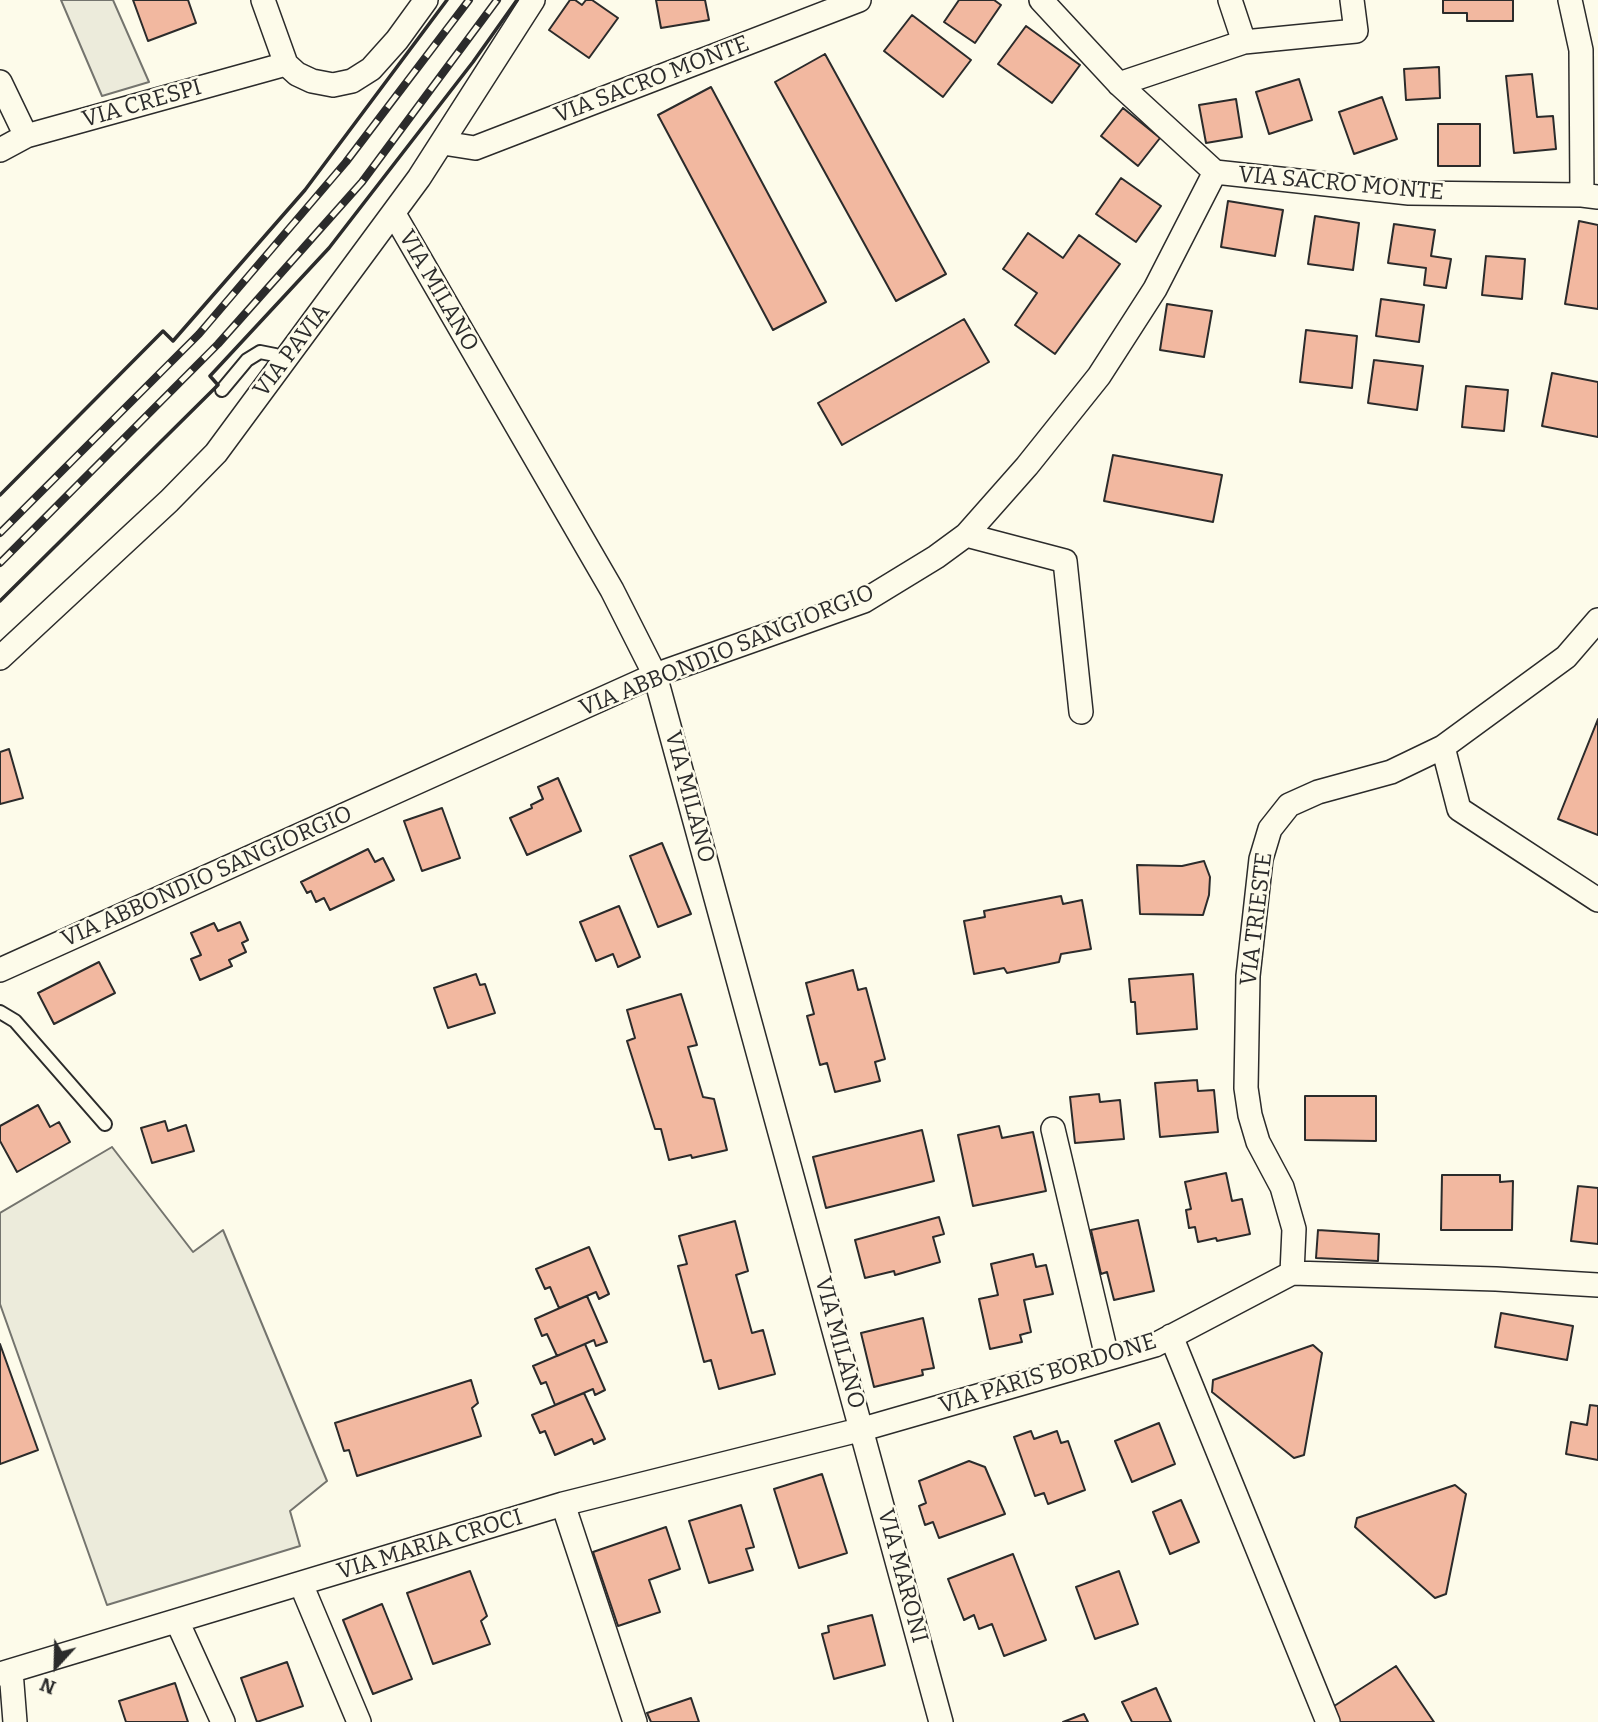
<!DOCTYPE html>
<style>
body{margin:0}
#map{position:relative;width:1598px;height:1722px;overflow:hidden;background:#fdfbea;font-family:Bitter,serif}
canvas{display:block}
.north{position:absolute;left:21px;top:1631px;width:70px;height:70px;-webkit-text-stroke:5px #fdfbea;paint-order:stroke;rotate:202deg;font-size:19px;font-weight:700;line-height:28px;text-align:center;color:#2b2b2b}
.north::after{content:'';display:block;margin:auto;width:24px;height:32px;background:#2b2b2b;clip-path:polygon(50% 0,100% 100%,50% 72%,0 100%)}
</style>
<div id="map">
<canvas width="1598" height="1722"></canvas>
<div class="north">N</div>
</div>
<script>
const c = document.querySelector('canvas').getContext('2d');
c.lineJoin = 'round';
function fillPath(path, color) { c.fillStyle = color; c.fill(path, 'evenodd'); }
const shape = rows => new Path2D(rows.map(r => 'M' + r).join(''));
function strokePath(path, color, width, dash) { c.strokeStyle = color; c.lineWidth = width; c.lineCap = dash ? 'butt' : 'round'; c.setLineDash(dash || []); c.stroke(path); }
function drawText(font, color, halo, rows, align = 'center') {
  c.font = font + ' Bitter,serif'; c.lineWidth = 5; c.setLineDash([]); c.textBaseline = 'middle'; c.strokeStyle = halo; c.fillStyle = color; for (const [text, x, y, turn = 0] of rows) {
    c.save(); c.translate(x, y); c.rotate((+turn || 0) * Math.PI / 180); c.textAlign = isNaN(turn) ? turn : align; if (halo) c.strokeText(text, 0, 0); c.fillText(text, 0, 0); c.restore();
  }
}
const green = shape([
 [61,0,113,0,149,82,102,96,61,0],
 [112,1147,193,1252,223,1230,327,1481,290,1511,300,1546,107,1605,0,1304,0,1213,112,1147]
]);
fillPath(green, '#ecebdb');
strokePath(green, '#74746e', 2);
const building = shape([
 [133,0,188,0,196,23,148,41,133,0],
 [570,0,575,0,582,5,586,0,592,0,618,18,589,58,549,30,570,0],
 [656,0,705,0,709,20,661,28,656,0],
 [959,0,994,0,1001,5,975,43,944,22,959,0],
 [1443,0,1513,0,1513,21,1467,21,1467,13,1443,13,1443,0],
 [912,15,971,60,943,97,884,51,912,15],
 [1026,26,1080,65,1052,103,998,64,1026,26],
 [825,54,946,274,896,301,775,82,825,54],
 [1439,67,1440,98,1406,100,1404,69,1439,67],
 [1532,74,1537,117,1553,116,1556,149,1514,153,1506,76,1532,74],
 [1299,79,1312,120,1269,134,1256,92,1299,79],
 [711,87,826,302,773,330,658,115,711,87],
 [1382,97,1397,139,1354,154,1339,112,1382,97],
 [1236,99,1242,137,1206,143,1199,105,1236,99],
 [1123,108,1160,138,1138,166,1101,136,1123,108],
 [1438,124,1480,124,1480,166,1438,166,1438,124],
 [1121,178,1161,206,1136,242,1096,214,1121,178],
 [1228,201,1283,210,1275,256,1221,247,1228,201],
 [1315,216,1359,223,1353,270,1308,264,1315,216],
 [1579,221,1598,225,1598,309,1565,304,1579,221],
 [1394,224,1435,230,1431,256,1451,259,1446,288,1424,285,1426,268,1388,263,1394,224],
 [1028,233,1063,258,1079,235,1120,264,1055,354,1015,325,1037,293,1003,269,1028,233],
 [1486,256,1525,259,1522,299,1482,295,1486,256],
 [1381,299,1424,305,1419,342,1376,336,1381,299],
 [1167,304,1212,311,1204,357,1160,350,1167,304],
 [964,319,989,362,842,445,818,403,964,319],
 [1306,330,1357,336,1352,388,1300,382,1306,330],
 [1374,360,1423,366,1417,410,1368,403,1374,360],
 [1552,373,1598,382,1598,437,1542,426,1552,373],
 [1466,386,1508,390,1504,431,1462,427,1466,386],
 [1113,455,1222,475,1213,522,1104,501,1113,455],
 [1598,719,1598,835,1558,819,1598,719],
 [9,749,23,798,0,804,0,752,9,749],
 [558,778,581,831,527,855,510,818,532,808,531,805,543,799,538,787,558,778],
 [442,808,460,858,422,871,404,821,442,808],
 [662,843,691,914,658,927,630,856,662,843],
 [368,849,375,862,383,858,394,880,330,910,324,898,316,902,311,891,307,893,301,882,368,849],
 [1204,861,1210,877,1209,895,1203,915,1140,914,1137,865,1182,866,1204,861],
 [1061,896,1063,904,1082,900,1091,949,1061,954,1059,962,1007,973,1004,968,974,974,964,921,985,917,984,911,1061,896],
 [619,906,640,957,618,967,613,954,596,961,580,922,619,906],
 [240,922,248,940,242,943,246,952,229,960,232,966,200,980,191,959,201,955,191,933,214,923,218,931,240,922],
 [99,962,115,993,54,1024,38,993,99,962],
 [853,970,858,990,866,988,885,1059,875,1062,880,1081,835,1092,827,1063,820,1065,807,1016,814,1014,806,983,853,970],
 [476,974,480,985,485,984,495,1013,448,1028,434,988,476,974],
 [1193,974,1197,1029,1137,1034,1135,1002,1131,1002,1129,979,1193,974],
 [681,994,697,1045,688,1047,703,1097,714,1099,727,1150,692,1158,691,1155,669,1160,661,1129,655,1129,627,1041,635,1038,627,1010,681,994],
 [1197,1080,1198,1091,1214,1090,1218,1132,1160,1137,1155,1083,1197,1080],
 [1099,1094,1100,1102,1120,1100,1124,1139,1075,1143,1070,1097,1099,1094],
 [1305,1096,1376,1096,1376,1141,1305,1140,1305,1096],
 [38,1105,50,1127,59,1122,70,1142,17,1172,0,1141,0,1126,38,1105],
 [165,1121,168,1131,186,1125,194,1151,152,1163,141,1128,165,1121],
 [999,1126,1002,1138,1033,1132,1046,1191,973,1206,958,1135,999,1126],
 [922,1130,934,1181,826,1208,813,1157,922,1130],
 [1226,1173,1232,1201,1242,1199,1250,1234,1217,1241,1216,1238,1198,1242,1195,1227,1189,1228,1186,1210,1191,1209,1185,1182,1226,1173],
 [1442,1175,1500,1175,1500,1182,1513,1181,1512,1230,1441,1230,1442,1175],
 [1578,1186,1598,1188,1598,1244,1571,1241,1578,1186],
 [939,1217,944,1234,933,1237,940,1262,895,1275,894,1271,865,1278,855,1240,939,1217],
 [1138,1220,1154,1291,1114,1300,1107,1272,1101,1274,1091,1230,1138,1220],
 [735,1221,748,1271,736,1275,752,1333,763,1330,775,1374,719,1389,711,1360,704,1362,678,1266,687,1264,679,1236,735,1221],
 [1318,1230,1379,1234,1378,1261,1316,1258,1318,1230],
 [589,1247,609,1294,599,1299,596,1292,559,1308,550,1287,545,1289,536,1269,589,1247],
 [1033,1254,1036,1267,1046,1265,1053,1294,1024,1300,1031,1332,1020,1335,1022,1342,990,1349,979,1299,998,1295,991,1264,1033,1254],
 [587,1296,607,1342,596,1346,594,1340,557,1356,547,1334,542,1336,535,1319,587,1296],
 [1501,1313,1573,1326,1567,1360,1495,1347,1501,1313],
 [923,1318,934,1368,922,1370,923,1375,874,1387,861,1333,923,1318],
 [0,1344,38,1450,0,1464,0,1344],
 [585,1344,605,1390,595,1395,593,1389,555,1405,546,1382,541,1384,533,1366,585,1344],
 [1313,1345,1322,1353,1304,1455,1294,1458,1212,1392,1213,1380,1313,1345],
 [471,1380,478,1403,472,1408,481,1436,357,1476,349,1450,344,1451,335,1423,471,1380],
 [584,1393,605,1439,594,1444,592,1439,555,1455,545,1431,540,1433,532,1415,584,1393],
 [1590,1405,1598,1406,1598,1460,1566,1454,1571,1422,1587,1425,1590,1405],
 [1159,1423,1175,1464,1132,1482,1115,1441,1159,1423],
 [1031,1431,1034,1439,1057,1431,1061,1443,1068,1441,1085,1490,1048,1504,1044,1493,1035,1496,1014,1437,1031,1431],
 [969,1461,985,1467,1005,1514,939,1538,933,1522,925,1525,919,1506,926,1503,919,1481,969,1461],
 [822,1474,847,1553,799,1568,774,1489,822,1474],
 [1455,1485,1466,1494,1446,1594,1435,1598,1355,1527,1357,1518,1455,1485],
 [1181,1500,1199,1542,1170,1554,1153,1512,1181,1500],
 [741,1505,754,1547,746,1549,753,1570,709,1583,689,1521,741,1505],
 [666,1527,680,1569,649,1580,660,1612,618,1626,593,1552,666,1527],
 [1013,1554,1046,1640,1004,1656,992,1624,979,1629,974,1615,964,1620,948,1579,1013,1554],
 [470,1571,487,1616,481,1621,490,1644,433,1664,407,1593,470,1571],
 [1119,1571,1138,1624,1095,1639,1076,1587,1119,1571],
 [382,1604,412,1679,373,1694,343,1620,382,1604],
 [872,1615,885,1665,834,1679,822,1634,829,1632,828,1626,872,1615],
 [287,1662,303,1706,257,1722,241,1678,287,1662],
 [1396,1666,1434,1722,1336,1722,1328,1710,1396,1666],
 [175,1683,188,1722,126,1722,119,1701,175,1683],
 [1156,1688,1171,1722,1132,1722,1122,1702,1156,1688],
 [691,1698,699,1722,651,1722,647,1713,691,1698],
 [1084,1714,1088,1722,1063,1722,1084,1714]
]);
fillPath(building, '#f2b8a0');
strokePath(building, '#2b2b2b', 2);
const service = shape([
 [222,390,247,360,260,352,275,355,285,361],
 [0,1012,15,1021,105,1124]
]);
const minor = shape([
 [1041,0,1119,84,1215,172,1409,193,1582,195,1598,197],
 [1230,0,1244,42],
 [1570,0,1581,50,1582,195],
 [286,64,297,74,312,81,333,85,352,81,371,69,397,40,426,0],
 [0,82,26,136],
 [1119,84,1244,42,1356,31,1352,0],
 [443,143,475,148,859,0],
 [0,150,26,136,286,64,263,0],
 [394,214,612,590,655,675,941,1722],
 [966,535,1065,561,1081,712],
 [0,658,169,501,216,453,419,178,533,0],
 [1443,747,1459,809,1598,900],
 [0,970,655,675,864,601,936,557,966,535,1027,466,1099,376,1155,289,1215,172],
 [1053,1129,1107,1357],
 [1292,1273,1294,1229,1282,1187,1258,1142,1250,1115,1246,1088,1248,976,1261,859,1270,829,1289,805,1318,792,1391,772,1443,747,1566,657,1598,620],
 [1171,1336,1328,1722],
 [563,1504,635,1722],
 [301,1584,359,1722],
 [177,1621,223,1722],
 [11,1671,15,1722],
 [0,1674,563,1504,863,1429,1155,1345,1292,1273,1496,1279,1598,1285]
]);
strokePath(service, '#2b2b2b', 16);
strokePath(minor, '#2b2b2b', 26);
strokePath(service, '#fdfbea', 12);
strokePath(minor, '#fdfbea', 23);
const rail = shape([
 [0,533,199,334,346,162,469,0],
 [0,563,218,344,362,182,497,0]
]);
strokePath(rail, '#2b2b2b', 8);
strokePath(rail, '#fdfbea', 5, [16]);
strokePath(shape([
 [0,495,163,331,173,341,305,190,447,0],
 [0,601,218,385,210,376,329,248,473,62,517,0]
]), '#2b2b2b', 3.5);
drawText('23px', '#2b2b2b', '#fdfbea', [
 ["VIA SACRO MONTE",652,80,-21],
 ["VIA CRESPI",142,104,-16],
 ["VIA SACRO MONTE",1341,184,5],
 ["VIA MILANO",438,291,60],
 ["VIA PAVIA",292,351,-53],
 ["VIA ABBONDIO SANGIORGIO",727,651,-22],
 ["VIA MILANO",689,797,75],
 ["VIA ABBONDIO SANGIORGIO",207,877,-24],
 ["VIA TRIESTE",1257,919,-83],
 ["VIA MILANO",839,1343,75],
 ["VIA PARIS BORDONE",1048,1374,-17],
 ["VIA MARIA CROCI",430,1545,-17],
 ["VIA MARONI",902,1576,75]
]);
</script>
